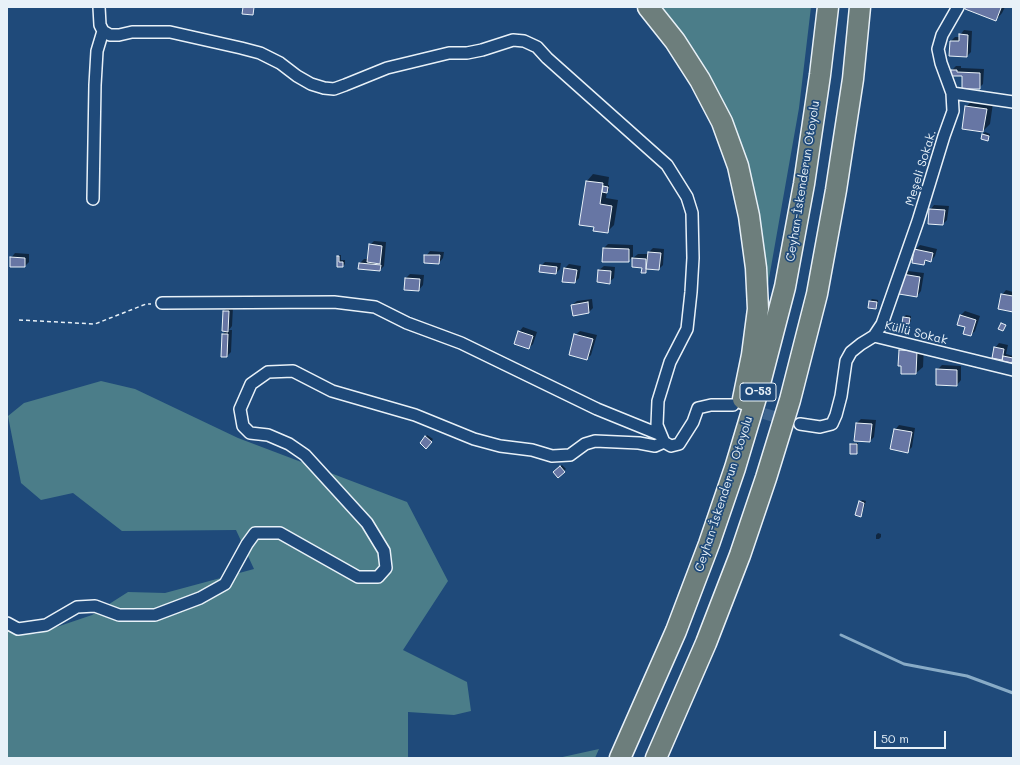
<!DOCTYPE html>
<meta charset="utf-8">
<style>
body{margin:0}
#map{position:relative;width:1020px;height:765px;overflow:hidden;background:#1f4a7a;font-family:Mali,sans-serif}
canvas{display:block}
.frame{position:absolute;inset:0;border:8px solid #e8f1f8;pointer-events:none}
.scale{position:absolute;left:874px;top:731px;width:72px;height:18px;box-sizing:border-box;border:2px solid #e8f1f8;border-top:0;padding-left:5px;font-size:12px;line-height:14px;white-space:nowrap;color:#e8f1f8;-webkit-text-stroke:3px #1f4a7a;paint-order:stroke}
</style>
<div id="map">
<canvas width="1020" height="765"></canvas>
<div class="frame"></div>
<div class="scale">50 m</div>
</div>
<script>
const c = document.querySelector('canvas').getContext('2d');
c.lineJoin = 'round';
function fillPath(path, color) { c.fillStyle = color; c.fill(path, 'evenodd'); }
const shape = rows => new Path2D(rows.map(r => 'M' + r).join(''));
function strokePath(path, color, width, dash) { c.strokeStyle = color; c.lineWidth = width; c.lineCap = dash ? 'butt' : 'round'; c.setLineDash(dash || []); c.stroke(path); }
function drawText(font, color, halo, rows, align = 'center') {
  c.font = font + ' Mali,sans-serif'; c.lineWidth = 3.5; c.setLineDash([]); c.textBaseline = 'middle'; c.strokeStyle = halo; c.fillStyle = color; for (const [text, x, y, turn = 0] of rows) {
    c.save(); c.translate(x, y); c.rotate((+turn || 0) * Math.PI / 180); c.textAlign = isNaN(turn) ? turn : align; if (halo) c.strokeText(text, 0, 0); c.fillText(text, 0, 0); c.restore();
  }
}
fillPath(shape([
 [658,7,811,7,799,108,765,301,741,155],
 [101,381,135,389,238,438,407,502,448,581,403,650,467,682,471,711,454,715,408,712,408,758,7,758,7,628,36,634,92,615,128,592,165,593,254,569,236,530,122,531,73,493,41,500,21,483,8,416,24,403],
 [599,749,595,758,558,758]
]), '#4b7d89');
fillPath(shape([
 [966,7,1005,7,1002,13,996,20],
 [964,30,972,31,971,52,967,56,951,41,955,37,960,37,960,35],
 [956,66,961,66,961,68,984,69,983,84,979,88,963,75,952,70],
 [973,100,993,103,990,124,983,131,966,107],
 [985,132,990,134,989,138,987,140,982,138,983,134],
 [593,174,609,177,608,185,609,185,609,190,607,192,606,198,618,200,614,225,607,232,595,226,587,181],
 [934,205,949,206,947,220,943,224,930,210],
 [374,241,386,242,384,266,380,270,360,263,364,259,368,259,370,245],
 [608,244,633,245,633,257,628,261,604,248],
 [920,245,937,249,935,256,931,261,927,260,923,264,915,250],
 [653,248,664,249,663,265,659,269,649,268,645,272,643,267,633,258,638,254,649,254,649,252],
 [430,251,444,252,443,258,439,263,426,256],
 [15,253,29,254,29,262,25,266,11,258],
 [340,255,341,255,341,260,345,260,345,264,343,266,338,266,338,257],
 [545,262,561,263,560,269,556,273,541,266],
 [569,264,581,266,579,278,575,282,565,268],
 [604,266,615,267,614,278,609,282,599,270],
 [908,271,924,273,921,291,917,296,903,275],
 [410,274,424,275,423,285,419,290,406,278],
 [1006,290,1013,292,1013,311,1002,295],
 [592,299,593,308,589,312,572,305,577,301],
 [872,299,878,300,877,306,876,308,870,301],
 [228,307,233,307,232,326,229,330,232,330,231,352,227,356,222,356,223,334,226,331,224,311],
 [965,311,980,316,975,331,971,335,961,315],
 [906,315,911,316,911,321,909,323,904,317],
 [523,327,537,332,533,344,529,348,519,332],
 [580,331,597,335,591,355,587,359,575,335],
 [999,343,1008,345,1006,354,1013,356,1013,361,1012,362,1004,357,1002,359,995,348],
 [906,344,924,345,923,367,916,373,902,373,902,365,900,351],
 [942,365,961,366,961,380,957,385,937,370],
 [861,419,876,420,874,437,870,441,857,423],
 [899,425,915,428,912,447,908,451,895,430],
 [427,435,433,439,428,445,426,437],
 [853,443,858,443,858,451,856,453,851,445],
 [562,465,566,469,558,476,554,472],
 [862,500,866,501,862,514,860,516,860,502],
 [878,533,881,534,881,537,879,539,876,539,876,535]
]), '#0007');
strokePath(shape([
 [841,635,904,664,967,676,1013,693]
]), '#88abc6', 3);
const building = shape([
 [243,7,254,7,253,15,242,14,243,7],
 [965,7,999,7,1001,8,996,21,965,9,965,7],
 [959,34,968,35,967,57,949,56,950,41,959,41,959,34],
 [951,70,957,70,957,72,980,73,980,89,962,89,962,76,950,76,951,70],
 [965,106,987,109,983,132,962,129,965,106],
 [982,134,989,136,988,141,981,139,982,134],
 [586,181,603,183,600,204,612,206,608,233,593,231,594,227,579,225,586,181],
 [603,186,608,187,607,193,602,192,603,186],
 [929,209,945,210,943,225,928,224,929,209],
 [369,244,382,246,380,264,367,262,369,244],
 [603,248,629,249,629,262,602,262,603,248],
 [914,249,933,253,931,262,925,260,924,265,912,263,914,249],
 [648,252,661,253,659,270,646,269,648,252],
 [424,255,440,255,439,264,424,263,424,255],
 [337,256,339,256,339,262,343,262,343,267,337,267,337,256],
 [10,257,25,258,25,267,10,267,10,257],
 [632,258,646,259,646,273,641,273,642,268,632,267,632,258],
 [359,263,381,265,380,271,358,269,359,263],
 [540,265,557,267,556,274,539,272,540,265],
 [564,268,577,270,575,283,562,282,564,268],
 [598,270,611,271,610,284,597,282,598,270],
 [902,274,920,277,917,297,899,294,902,274],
 [405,278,420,279,419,291,404,290,405,278],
 [1001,294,1013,296,1013,312,998,309,1001,294],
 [869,301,877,302,876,309,868,308,869,301],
 [588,302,589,313,573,316,571,305,588,302],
 [223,311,229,311,228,332,222,331,223,311],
 [960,315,976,320,971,336,963,334,965,327,957,325,960,315],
 [903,317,910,318,909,324,902,323,903,317],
 [1001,323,1006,325,1003,331,998,329,1001,323],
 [518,331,533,336,529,349,514,344,518,331],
 [222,334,228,334,227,357,221,357,222,334],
 [574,334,593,339,587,360,569,355,574,334],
 [994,347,1004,349,1002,360,992,358,994,347],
 [899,350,917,351,916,374,901,374,901,366,898,366,899,350],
 [1003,356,1013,358,1012,363,1002,361,1003,356],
 [936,369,957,370,957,386,936,385,936,369],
 [856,423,872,424,870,442,854,441,856,423],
 [894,429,912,432,908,453,890,449,894,429],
 [425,436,432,442,426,449,420,443,425,436],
 [850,444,857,444,857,454,850,454,850,444],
 [560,466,565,472,558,478,553,472,560,466],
 [859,501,864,503,861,517,855,515,859,501]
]);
fillPath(building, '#6776a4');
strokePath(building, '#e8f1f8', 1);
strokePath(shape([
 [748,409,800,424]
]), '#3d638d', 11, [11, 5.5]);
const minor = shape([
 [99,7,100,25,103,31,110,35,119,35,132,32,170,32,241,48,260,53,280,63,297,76,311,84,324,88,334,89,345,85,387,68,449,53,467,53,482,50,513,40,524,41,537,47,547,58,667,165,687,197,692,213,693,258,691,292,687,329,670,362,658,401,657,425,664,442,671,446,679,444,693,422,698,408,711,405,733,405],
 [952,93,1013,102],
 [93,199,95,85,97,51,103,31],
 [162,303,334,302,375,307,407,323,461,343,597,409,661,435],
 [874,336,1013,370],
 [800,424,820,427,832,424,836,415,841,396,846,361,851,352,861,344,874,336,882,324,918,221,944,136,953,111,952,93,941,63,938,49,942,35,958,7],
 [7,623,18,629,46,625,77,607,95,606,119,615,155,615,200,598,225,584,247,544,255,533,280,533,358,577,378,577,386,568,384,551,367,523,305,455,289,444,268,435,250,433,243,426,240,409,251,384,268,372,293,371,332,391,415,415,474,439,500,446,532,450,552,456,570,455,585,444,595,441,639,443,655,446,664,442]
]);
const motorway = shape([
 [648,7,675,41,700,80,722,122,738,166,749,216,756,268,758,309,752,355,743,399],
 [620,758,676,631,709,544,735,468,758,391,785,287,804,184,820,75,828,7],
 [656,758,706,643,740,555,766,478,790,400,817,294,836,190,853,79,860,7]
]);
strokePath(minor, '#e8f1f8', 14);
strokePath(motorway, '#e8f1f8', 23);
strokePath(shape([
 [19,320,95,324,146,304,151,304]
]), '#e8f1f8', 1.5, [4, 3]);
strokePath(minor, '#1f4a7a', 11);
strokePath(motorway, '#6d7e7c', 20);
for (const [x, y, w] of [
 [758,392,36]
]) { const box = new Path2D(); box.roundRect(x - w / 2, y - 9, w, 18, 3); c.fillStyle = '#1f4a7a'; c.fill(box); strokePath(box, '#e8f1f8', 1); }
drawText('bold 11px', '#e8f1f8', null, [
 ["O-53",758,392]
]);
drawText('12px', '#e8f1f8', '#1f4a7a', [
 ["Meşeli Sokak.",921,168,-73],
 ["Ceyhan-İskenderun Otoyolu",803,181,-81],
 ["Küllü Sokak",916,333,14],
 ["Ceyhan-İskenderun Otoyolu",724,494,-72]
]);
</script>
